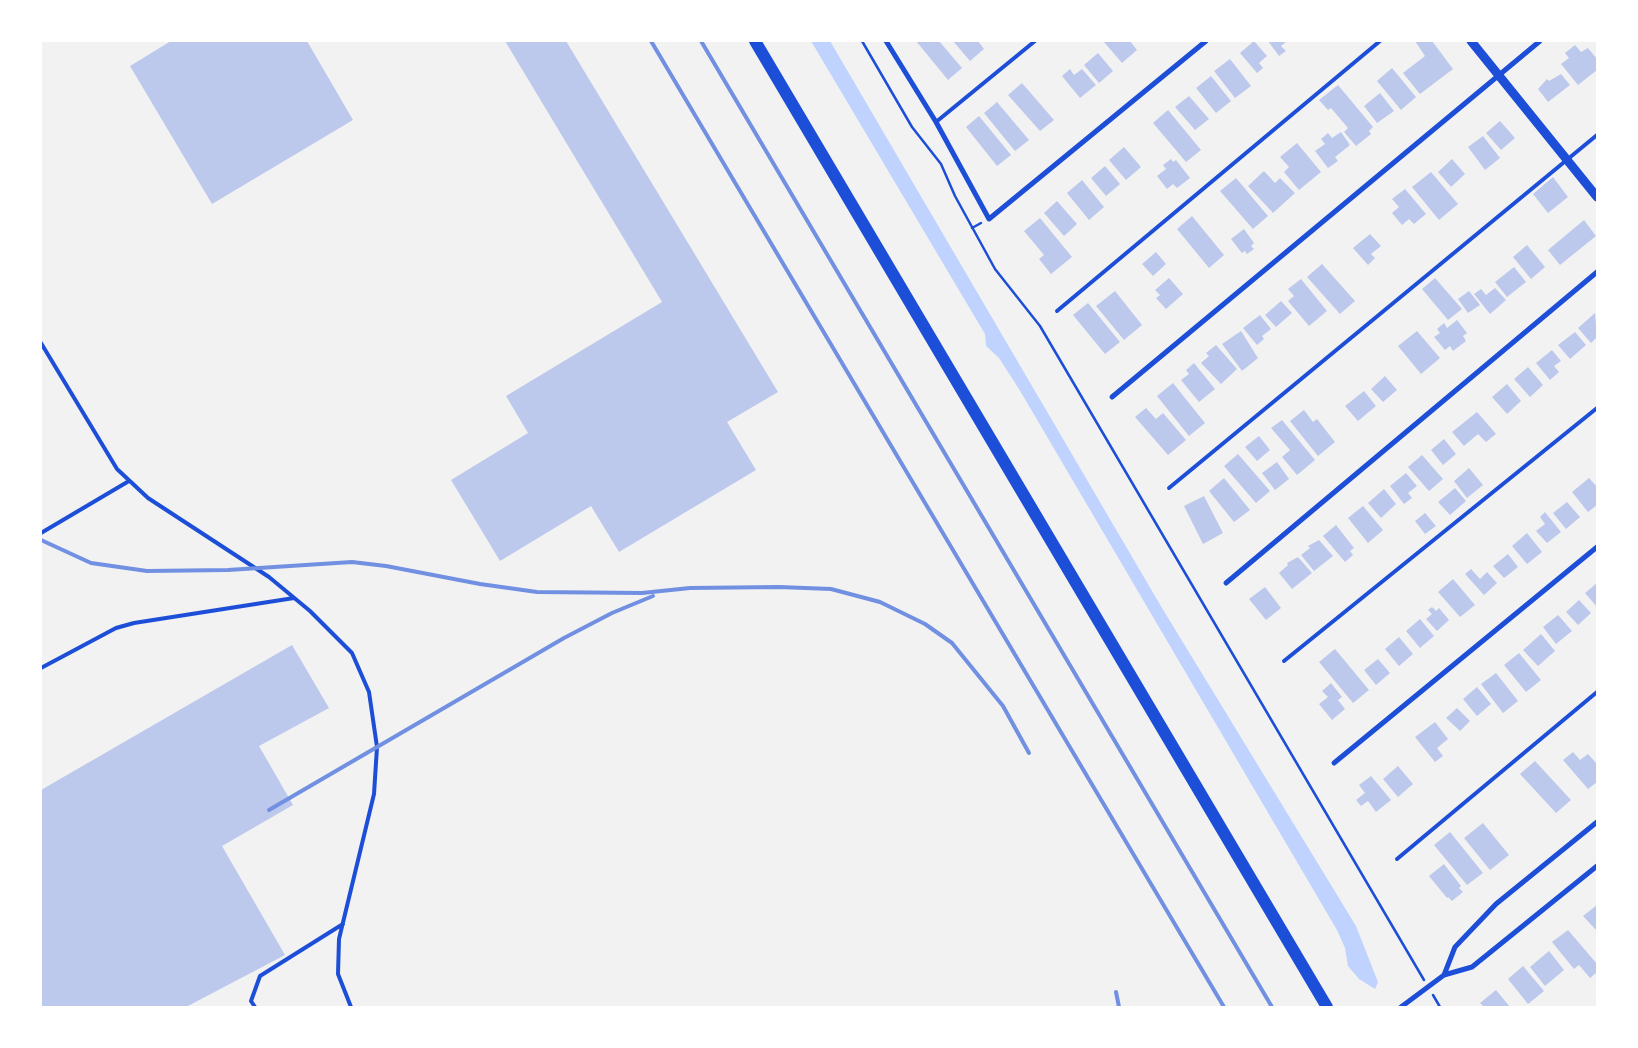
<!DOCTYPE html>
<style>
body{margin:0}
#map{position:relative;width:1638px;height:1048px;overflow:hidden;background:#f2f2f2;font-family:Bitter,serif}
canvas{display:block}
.frame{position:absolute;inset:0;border:42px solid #fff;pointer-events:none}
</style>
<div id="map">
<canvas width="1638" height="1048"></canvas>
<div class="frame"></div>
</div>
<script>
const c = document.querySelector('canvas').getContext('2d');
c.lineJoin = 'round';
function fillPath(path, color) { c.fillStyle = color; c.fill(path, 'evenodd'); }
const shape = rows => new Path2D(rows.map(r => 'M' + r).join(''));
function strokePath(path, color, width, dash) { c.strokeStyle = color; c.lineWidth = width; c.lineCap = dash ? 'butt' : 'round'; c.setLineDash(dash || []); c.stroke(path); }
fillPath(shape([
 [811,41,830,41,1162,608,1356,926,1378,982,1375,989,1359,979,1348,966,1345,948,1337,930,1019,389,999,358,986,346,985,334]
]), '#bfd3fe');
fillPath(shape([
 [171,41,307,41,353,120,212,204,130,66],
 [505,41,566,41,778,392,727,422,756,470,619,552,591,506,500,561,451,480,528,433,506,396,662,302],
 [916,41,939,41,962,68,948,80],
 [953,41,978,41,984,49,970,61],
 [1130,41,1137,50,1122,63,1104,42],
 [1254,41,1267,56,1259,63,1263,68,1257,73,1240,53],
 [1268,41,1287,41,1281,46,1286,51,1279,56],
 [1415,41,1432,41,1453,69,1420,94,1403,73,1425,56],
 [1575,45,1581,52,1588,48,1597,59,1597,70,1578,85,1561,64,1569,58,1565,53],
 [1098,53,1113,71,1099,83,1084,65],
 [1230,59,1251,86,1235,98,1214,71],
 [1392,68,1416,97,1401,110,1377,81],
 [1070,69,1074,75,1082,69,1096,85,1080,98,1062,76],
 [1561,74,1570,85,1548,102,1538,89,1547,79,1549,81],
 [1211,76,1231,101,1216,113,1196,88],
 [1022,83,1054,120,1040,131,1008,95],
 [1338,85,1373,127,1369,131,1371,134,1356,146,1344,132,1348,128,1331,108,1328,110,1319,100],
 [1380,93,1394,111,1377,123,1364,106],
 [1189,96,1209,119,1195,130,1175,107],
 [997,102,1029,140,1015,151,984,113],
 [1168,110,1201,150,1186,162,1153,123],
 [979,116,1011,155,997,166,966,127],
 [1500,121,1515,138,1501,150,1486,133],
 [1341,132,1350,145,1335,157,1338,161,1328,168,1315,151,1325,144,1321,139,1328,133,1332,138],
 [1483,136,1500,158,1485,170,1468,147],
 [1297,143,1321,172,1299,190,1284,172,1289,167,1280,157],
 [1124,147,1141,167,1126,180,1109,160],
 [1171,159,1173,162,1176,160,1190,178,1177,188,1173,184,1167,189,1157,176,1166,169,1163,165],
 [1452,159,1465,174,1451,187,1438,172],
 [1105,166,1120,184,1106,196,1091,178],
 [1264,171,1275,183,1280,178,1295,193,1273,213,1248,186],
 [1431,172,1458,204,1439,220,1412,187],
 [1553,177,1568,197,1548,213,1533,194],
 [1236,178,1268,216,1253,229,1220,191],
 [1082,180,1104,207,1089,220,1067,193],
 [1405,189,1426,214,1414,224,1409,219,1402,225,1392,213,1399,207,1392,199],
 [1057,201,1077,224,1064,236,1044,213],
 [1192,216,1224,255,1209,268,1177,229],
 [1040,218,1072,257,1051,274,1039,259,1044,255,1024,231],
 [1584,220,1596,236,1560,265,1548,250],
 [1244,229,1254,243,1251,246,1254,249,1247,254,1245,251,1242,253,1231,239],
 [1370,234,1381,246,1371,254,1375,258,1368,265,1353,248],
 [1527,245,1545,267,1531,279,1513,257],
 [1156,252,1166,264,1153,276,1142,264],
 [1322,264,1355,301,1340,314,1307,277],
 [1514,267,1526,282,1507,297,1495,282],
 [1169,278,1183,294,1166,309,1156,298,1160,295,1155,290],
 [1435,278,1462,309,1448,320,1422,289],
 [1301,279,1327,311,1309,326,1288,301,1294,296,1288,289],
 [1495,288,1506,300,1490,314,1474,294,1481,289,1486,295],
 [1115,291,1142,325,1124,340,1096,306],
 [1469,291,1480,305,1468,313,1458,299],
 [1281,301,1292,313,1276,327,1265,315],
 [1088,303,1120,342,1105,354,1073,315],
 [1595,313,1597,337,1591,343,1578,328],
 [1260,315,1271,329,1262,336,1264,339,1257,345,1243,328],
 [1457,320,1467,333,1463,336,1466,341,1453,351,1450,346,1445,350,1434,337,1440,333,1437,329,1444,323,1447,328],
 [1241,331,1258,358,1242,371,1222,344],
 [1417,331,1440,358,1421,374,1398,346],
 [1575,332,1586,345,1570,359,1558,345],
 [1216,345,1237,369,1221,384,1201,363,1209,356,1206,353],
 [1552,350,1561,361,1554,366,1559,372,1550,380,1536,363],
 [1194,363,1215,389,1199,402,1181,380,1189,374,1186,370],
 [1528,367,1543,385,1530,397,1514,379],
 [1385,376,1397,390,1383,402,1371,389],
 [1173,383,1205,423,1189,436,1157,396],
 [1507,384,1521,401,1507,414,1492,397],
 [1364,391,1376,406,1358,421,1345,406],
 [1146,408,1156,419,1163,413,1186,440,1168,455,1135,417],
 [1304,410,1313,422,1317,419,1335,442,1318,456,1290,421],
 [1477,412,1496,434,1486,442,1478,434,1464,446,1452,432],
 [1282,420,1315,460,1297,475,1282,457,1290,450,1271,428],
 [1259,436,1270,450,1257,461,1245,447],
 [1444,439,1456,454,1443,465,1431,450],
 [1238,454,1270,491,1256,503,1224,466],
 [1422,455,1443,479,1429,491,1408,467],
 [1277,462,1289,479,1275,490,1262,473],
 [1469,468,1483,485,1467,498,1454,481],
 [1406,473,1417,486,1408,493,1412,498,1404,504,1390,486],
 [1224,478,1250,510,1234,522,1209,491],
 [1589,478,1597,487,1597,505,1588,512,1572,492],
 [1455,488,1466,501,1450,515,1438,502],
 [1384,489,1396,504,1381,518,1368,503],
 [1204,496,1223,533,1203,544,1184,506],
 [1567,502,1580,517,1566,529,1553,513],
 [1363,506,1383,530,1368,543,1348,518],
 [1545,512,1561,532,1547,543,1536,531,1545,524,1540,517],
 [1425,513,1436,526,1425,534,1415,521],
 [1336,525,1354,548,1350,551,1353,555,1345,562,1323,536],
 [1527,533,1542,552,1527,564,1512,546],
 [1319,540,1333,556,1314,571,1301,555,1310,548,1308,546],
 [1508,554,1518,567,1504,578,1493,566],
 [1298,557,1312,573,1292,589,1279,573,1288,565,1287,563],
 [1471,569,1480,579,1487,572,1497,583,1484,595,1465,574],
 [1453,579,1475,605,1460,617,1438,592],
 [1597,583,1597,607,1585,593],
 [1265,587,1281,608,1266,620,1249,599],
 [1579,600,1591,613,1578,625,1566,612],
 [1432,607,1436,611,1439,608,1449,620,1437,631,1426,619,1432,614,1428,610],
 [1558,615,1572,631,1556,644,1543,627],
 [1420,619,1434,636,1420,648,1406,631],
 [1541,634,1555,651,1538,666,1523,650],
 [1399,637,1413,654,1399,666,1385,649],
 [292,645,329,708,259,746,293,805,222,846,285,955,186,1007,41,1007,41,790],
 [1335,649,1369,690,1353,703,1319,662],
 [1519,653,1541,680,1526,692,1504,665],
 [1378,659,1390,673,1376,685,1364,670],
 [1496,673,1518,701,1503,713,1481,684],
 [1331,683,1342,697,1338,700,1345,709,1332,720,1319,704,1328,697,1322,691],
 [1477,687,1491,704,1477,716,1463,699],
 [1457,708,1470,721,1460,731,1446,718],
 [1435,722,1448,739,1437,748,1443,756,1435,762,1415,737],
 [1573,752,1580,760,1588,754,1597,764,1597,782,1588,789,1563,760],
 [1535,761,1571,800,1556,813,1520,774],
 [1398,766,1413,784,1398,797,1383,779],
 [1371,776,1391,800,1376,812,1368,801,1361,806,1356,800,1365,793,1359,785],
 [1483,823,1509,855,1490,870,1464,838],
 [1450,832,1483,873,1467,885,1434,845],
 [1444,864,1461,886,1459,888,1463,892,1452,901,1448,897,1447,898,1429,876],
 [1597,905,1597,929,1596,930,1583,916],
 [1568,930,1597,964,1597,972,1590,978,1579,965,1574,969,1552,942],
 [1549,951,1564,970,1545,986,1530,967],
 [1523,966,1544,991,1528,1004,1508,979],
 [1496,990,1510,1007,1484,1007,1480,1003]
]), '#bdc9ec');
strokePath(shape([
 [862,41,912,127,941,164,955,196,995,269,1040,326,1424,980],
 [972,228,981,223],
 [1433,995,1440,1007]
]), '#1d4ed8', 2.5);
strokePath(shape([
 [936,122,1035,41],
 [1057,311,1380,41],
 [41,343,117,469,148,498,269,577,310,611,352,653,369,692,377,747,374,794,339,939,338,974,351,1007],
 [1169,488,1597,135],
 [41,533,129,481],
 [1284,661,1597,408],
 [41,668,116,628,134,623,294,598],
 [1397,859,1597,692],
 [255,1007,251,1001,260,976,343,924]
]), '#1d4ed8', 4);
strokePath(shape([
 [886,41,936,122,989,219,1206,41],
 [1112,397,1540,41],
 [1226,583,1597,272],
 [1334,763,1597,547],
 [1444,975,1455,947,1496,904,1597,822],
 [1401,1007,1444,975,1472,967,1597,866]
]), '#1d4ed8', 5);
strokePath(shape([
 [1471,41,1597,197]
]), '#1d4ed8', 9);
strokePath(shape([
 [755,41,1327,1007]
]), '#1d4ed8', 12);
strokePath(shape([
 [651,41,1224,1007],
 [701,41,1272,1007],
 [41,540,91,563,147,571,228,570,352,562,386,566,480,584,537,592,642,593,690,588,779,587,831,589,880,602,925,624,952,643,1003,706,1029,753],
 [269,810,564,638,612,613,653,596],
 [1116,992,1119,1007]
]), '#7290e2', 4);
</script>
